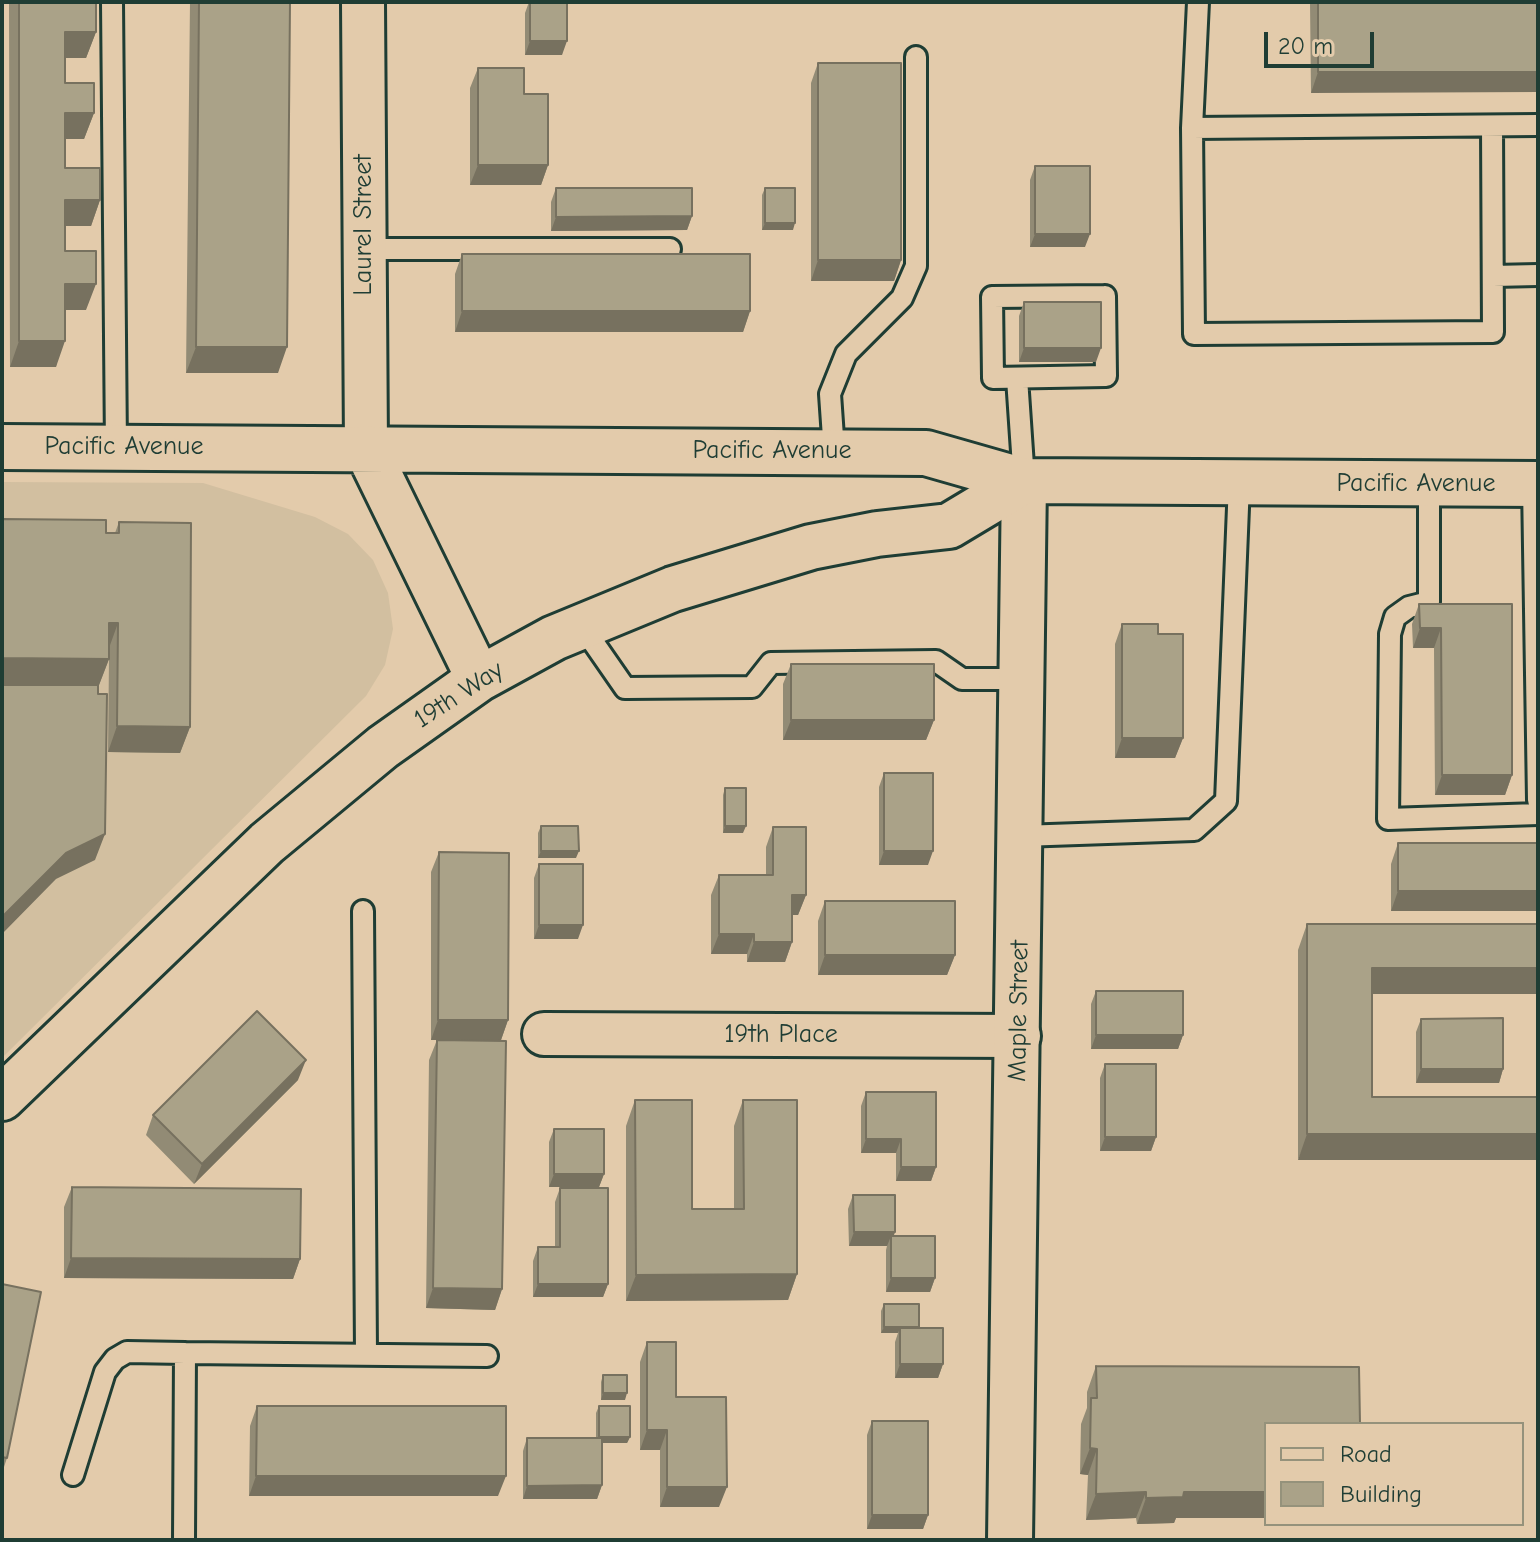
<!DOCTYPE html>
<style>
body{margin:0}
#map{position:relative;width:1540px;height:1542px;overflow:hidden;background:#e3cbab;font-family:"Comic Neue",sans-serif}
canvas{display:block}
.frame{position:absolute;inset:0;border:4px solid #1f3d34;pointer-events:none}
.legend{position:absolute;left:1264px;top:1422px;width:260px;height:104px;box-sizing:border-box;background:#e3cbab;border:2px solid #95927b;margin:0;padding:10px 14px;list-style:none;font-size:24px;color:#1f3d34}
.legend li{display:flex;align-items:center;gap:16px;height:40px}
.legend b{width:40px;border:2px solid #95927b}
.scale{position:absolute;left:1264px;top:32px;width:110px;height:36px;box-sizing:border-box;border:4px solid #1f3d34;border-top:0;padding-left:10px;font-size:24px;line-height:28px;white-space:nowrap;color:#1f3d34;-webkit-text-stroke:6px #e3cbab;paint-order:stroke}
</style>
<div id="map">
<canvas width="1540" height="1542"></canvas>
<div class="frame"></div>
<ul class="legend">
<li><b style="height:10px;background:#e3cbab"></b>Road</li>
<li><b style="height:22px;background:#aaa288"></b>Building</li>
</ul>
<div class="scale">20 m</div>
</div>
<script>
const c = document.querySelector('canvas').getContext('2d');
c.lineJoin = 'round';
function fillPath(path, color) { c.fillStyle = color; c.fill(path, 'evenodd'); }
const shape = rows => new Path2D(rows.map(r => 'M' + r).join(''));
function strokePath(path, color, width, dash) { c.strokeStyle = color; c.lineWidth = width; c.lineCap = dash ? 'butt' : 'round'; c.setLineDash(dash || []); c.stroke(path); }
function drawText(font, color, halo, rows, align = 'center') {
  c.font = font + ' "Comic Neue",sans-serif'; c.lineWidth = 6; c.setLineDash([]); c.textBaseline = 'middle'; c.strokeStyle = halo; c.fillStyle = color; for (const [text, x, y, turn = 0] of rows) {
    c.save(); c.translate(x, y); c.rotate((+turn || 0) * Math.PI / 180); c.textAlign = isNaN(turn) ? turn : align; if (halo) c.strokeText(text, 0, 0); c.fillText(text, 0, 0); c.restore();
  }
}
fillPath(shape([
 [2,482,203,483,315,517,348,534,373,560,388,593,393,629,385,665,366,696,2,1058]
]), '#d2bfa0');
const service = shape([
 [112,2,116,448],
 [1492,126,1493,332,1194,334,1192,128,1538,125],
 [1192,128,1198,2],
 [364,249,670,249],
 [1493,276,1538,275],
 [1105,296,1106,376,993,378,992,297,1105,296],
 [1017,378,1024,481],
 [834,452,830,394,846,354,902,298,916,266,916,57],
 [1429,484,1429,602,1409,607,1395,617,1390,634,1388,819,1538,814],
 [1533,484,1538,800],
 [582,626,625,688,752,687,771,663,936,661,962,679,1023,679],
 [1021,836,1194,830,1226,801,1239,483],
 [363,911,366,1354],
 [73,1475,105,1372,115,1359,127,1352,185,1353],
 [184,1540,185,1353,487,1356]
]);
const minor = shape([
 [363,2,366,448],
 [544,1034,1019,1036]
]);
const tertiary = shape([
 [1010,1540,1024,481]
]);
const primary = shape([
 [2,447,926,453,1024,481,1538,484],
 [366,448,479,679],
 [2,1098,267,843,383,747,479,679,554,638,673,589,811,547,877,534,949,526,1024,481]
]);
strokePath(service, '#1f3d34', 26);
strokePath(minor, '#1f3d34', 48);
strokePath(tertiary, '#1f3d34', 50);
strokePath(primary, '#1f3d34', 50);
strokePath(service, '#e3cbab', 20);
strokePath(minor, '#e3cbab', 42);
strokePath(tertiary, '#e3cbab', 44);
strokePath(primary, '#e3cbab', 44);
fillPath(shape([
 [9,2,96,2,96,32,86,58,65,58,65,83,94,113,84,139,65,139,65,168,100,200,91,226,65,226,65,251,86,310,65,310,56,367,10,367],
 [190,2,290,2,278,373,186,373],
 [529,2,567,2,562,55,525,55,525,13],
 [1310,2,1538,2,1311,93],
 [818,63,901,260,894,281,811,281,811,83],
 [478,68,548,165,541,185,470,185,470,88],
 [1035,166,1085,247,1030,247,1030,180],
 [556,188,692,216,687,230,551,231,551,202],
 [765,188,793,230,762,230,762,195],
 [462,254,750,311,743,332,455,332,455,274],
 [1024,302,1096,362,1019,362,1019,316],
 [2,519,106,533,115,533,119,522,190,727,180,753,108,752,109,659,99,685,2,684],
 [1419,604,1512,604,1512,775,1505,795,1435,795,1434,648,1413,648,1412,624],
 [1122,624,1158,634,1183,738,1175,758,1115,758,1115,644],
 [791,664,934,720,926,740,783,740,783,684],
 [884,773,928,865,879,865,879,787],
 [725,788,743,833,723,833,723,795],
 [541,826,576,858,538,858,538,833],
 [773,827,806,895,798,915,792,915,792,942,785,962,747,962,747,954,711,954,711,895,719,875,766,875,766,847],
 [1398,843,1538,911,1391,911,1391,864],
 [439,852,508,1020,501,1040,431,1040,431,872],
 [539,864,578,939,534,939,534,878],
 [825,901,955,955,947,975,818,975,818,921],
 [1307,924,1538,994,1372,994,1298,1160,1298,950],
 [1096,991,1183,1035,1178,1049,1091,1049,1091,1004],
 [1421,1019,1503,1069,1499,1083,1416,1083,1416,1032],
 [437,1040,502,1289,495,1310,426,1308,429,1060],
 [1105,1064,1156,1137,1151,1151,1100,1151,1100,1078],
 [298,1080,194,1184,146,1135,153,1115],
 [866,1092,936,1167,931,1181,896,1181,896,1153,861,1153,861,1106],
 [635,1100,692,1209,734,1209,734,1126,743,1100,797,1274,788,1300,626,1301,626,1126],
 [554,1129,604,1174,599,1187,549,1187,549,1142],
 [72,1187,300,1259,293,1279,64,1278,64,1207],
 [560,1188,608,1284,603,1297,533,1297,533,1261,538,1247,555,1247,555,1202],
 [853,1195,895,1232,893,1236,935,1278,930,1292,886,1292,886,1250,887,1246,849,1246,848,1209],
 [2,1284,7,1458,2,1473],
 [884,1304,918,1328,943,1364,938,1378,895,1378,895,1342,898,1333,881,1333,881,1311],
 [647,1342,676,1397,719,1507,660,1507,660,1450,640,1450,640,1362],
 [1096,1366,1266,1424,1266,1518,1176,1518,1174,1523,1137,1524,1136,1518,1086,1520,1088,1475,1080,1474,1081,1424,1087,1408,1087,1392],
 [603,1375,625,1400,601,1400,601,1382],
 [257,1406,498,1496,249,1496,250,1426],
 [599,1406,630,1437,627,1443,602,1443,602,1485,597,1499,523,1499,523,1451,527,1438,596,1438,596,1413],
 [872,1421,928,1515,923,1529,867,1529,867,1435]
]), '#928b75');
fillPath(shape([
 [65,32,96,32,86,58,55,58],
 [530,41,567,41,562,55,525,55],
 [1318,72,1538,72,1538,92,1311,93],
 [65,113,94,113,84,139,56,139],
 [478,165,548,165,541,185,470,185],
 [65,200,100,200,91,226,56,226],
 [692,216,687,230,551,231,556,217],
 [765,223,795,223,793,230,762,230],
 [1035,234,1090,234,1085,247,1030,247],
 [818,260,901,260,894,281,811,281],
 [65,284,96,284,86,310,56,310],
 [462,311,750,311,743,332,455,332],
 [19,341,65,341,56,367,10,367],
 [196,347,287,347,278,373,186,373],
 [1024,348,1101,348,1096,362,1019,362],
 [109,623,118,623,109,648],
 [1420,628,1441,628,1434,648,1413,648],
 [2,658,109,659,99,685,2,684],
 [791,720,934,720,926,740,783,740],
 [117,726,190,727,180,753,108,752],
 [1122,738,1183,738,1175,758,1115,758],
 [1442,775,1512,775,1505,795,1435,795],
 [725,826,746,826,743,833,723,833],
 [105,834,95,860,56,879,2,934,2,917,66,853],
 [541,851,579,851,576,858,538,858],
 [884,851,933,851,928,865,879,865],
 [1398,891,1538,891,1538,911,1391,911],
 [792,895,806,895,798,915,785,915],
 [539,925,583,925,578,939,534,939],
 [719,934,754,934,747,954,711,954],
 [754,942,792,942,785,962,747,962],
 [825,955,955,955,947,975,818,975],
 [1372,968,1538,968,1538,994,1363,994],
 [438,1020,508,1020,501,1040,431,1040],
 [1096,1035,1183,1035,1178,1049,1091,1049],
 [306,1060,298,1080,194,1184,202,1164],
 [1421,1069,1503,1069,1499,1083,1416,1083],
 [1307,1134,1538,1134,1538,1160,1298,1160],
 [1105,1137,1156,1137,1151,1151,1100,1151],
 [866,1139,901,1139,896,1153,861,1153],
 [901,1167,936,1167,931,1181,896,1181],
 [554,1174,604,1174,599,1187,549,1187],
 [854,1232,895,1232,891,1244,891,1236,887,1246,849,1246],
 [71,1258,300,1259,293,1279,64,1278],
 [797,1274,788,1300,626,1301,636,1275],
 [891,1278,935,1278,930,1292,886,1292],
 [538,1284,608,1284,603,1297,533,1297],
 [433,1288,502,1289,495,1310,426,1308],
 [884,1327,919,1327,916,1333,900,1328,898,1333,881,1333],
 [900,1364,943,1364,938,1378,895,1378],
 [603,1393,627,1393,625,1400,601,1400],
 [647,1430,667,1430,660,1450,640,1450],
 [599,1437,630,1437,627,1443,596,1443],
 [1090,1448,1097,1449,1088,1475,1080,1474],
 [256,1476,506,1476,498,1496,249,1496],
 [602,1485,597,1499,523,1499,527,1486],
 [667,1487,727,1487,719,1507,660,1507],
 [1146,1492,1136,1518,1086,1520,1096,1494],
 [1184,1492,1266,1492,1266,1518,1176,1518,1174,1523,1137,1524,1146,1498],
 [872,1515,928,1515,923,1529,867,1529]
]), '#77715f');
const building = shape([
 [19,2,96,2,96,32,65,32,65,83,94,83,94,113,65,113,65,168,100,168,100,200,65,200,65,251,96,251,96,284,65,284,65,341,19,341,19,2],
 [199,2,290,2,287,347,196,347,199,2],
 [530,2,567,2,567,41,530,41,530,2],
 [1318,2,1538,2,1538,72,1318,72,1318,2],
 [818,63,901,63,901,260,818,260,818,63],
 [478,68,524,68,524,94,548,94,548,165,478,165,478,68],
 [1035,166,1090,166,1090,234,1035,234,1035,166],
 [556,188,692,188,692,216,556,217,556,188],
 [765,188,795,188,795,223,765,223,765,188],
 [462,254,750,254,750,311,462,311,462,254],
 [1024,302,1101,302,1101,348,1024,348,1024,302],
 [2,519,106,520,106,533,119,533,119,522,191,523,190,727,117,726,118,623,109,623,109,659,2,658,2,519],
 [1419,604,1512,604,1512,775,1442,775,1441,628,1420,628,1419,604],
 [1122,624,1158,624,1158,634,1183,634,1183,738,1122,738,1122,624],
 [791,664,934,664,934,720,791,720,791,664],
 [2,685,98,685,98,694,107,694,105,834,66,853,2,917,2,685],
 [884,773,933,773,933,851,884,851,884,773],
 [725,788,746,788,746,826,725,826,725,788],
 [541,826,578,826,579,851,541,851,541,826],
 [773,827,806,827,806,895,792,895,792,942,754,942,754,934,719,934,719,875,773,875,773,827],
 [1398,843,1538,843,1538,891,1398,891,1398,843],
 [439,852,509,853,508,1020,438,1020,439,852],
 [539,864,583,864,583,925,539,925,539,864],
 [825,901,955,901,955,955,825,955,825,901],
 [1307,924,1538,924,1538,968,1372,968,1372,1097,1538,1097,1538,1134,1307,1134,1307,924],
 [1096,991,1183,991,1183,1035,1096,1035,1096,991],
 [257,1011,306,1060,202,1164,153,1115,257,1011],
 [1503,1018,1503,1069,1421,1069,1421,1019,1503,1018],
 [437,1040,506,1041,502,1289,433,1288,437,1040],
 [1105,1064,1156,1064,1156,1137,1105,1137,1105,1064],
 [866,1092,936,1092,936,1167,901,1167,901,1139,866,1139,866,1092],
 [635,1100,692,1100,692,1209,744,1209,743,1100,797,1100,797,1274,636,1275,635,1100],
 [554,1129,604,1129,604,1174,554,1174,554,1129],
 [72,1187,301,1189,300,1259,71,1258,72,1187],
 [560,1188,608,1188,608,1284,538,1284,538,1247,560,1247,560,1188],
 [853,1195,895,1195,895,1232,854,1232,853,1195],
 [891,1236,935,1236,935,1278,891,1278,891,1236],
 [2,1284,41,1292,7,1458,2,1457,2,1284],
 [884,1304,919,1304,919,1327,884,1327,884,1304],
 [900,1328,943,1328,943,1364,900,1364,900,1328],
 [647,1342,676,1342,676,1397,726,1397,727,1487,667,1487,667,1430,647,1430,647,1342],
 [1096,1366,1359,1367,1360,1424,1266,1424,1266,1492,1184,1492,1183,1497,1146,1498,1146,1492,1096,1494,1097,1449,1090,1448,1091,1398,1097,1398,1096,1366],
 [603,1375,627,1375,627,1393,603,1393,603,1375],
 [257,1406,506,1406,506,1476,256,1476,257,1406],
 [599,1406,630,1406,630,1437,599,1437,599,1406],
 [872,1421,928,1421,928,1515,872,1515,872,1421],
 [527,1438,602,1438,602,1485,527,1486,527,1438]
]);
fillPath(building, '#aaa288');
strokePath(building, '#77715f', 2);
drawText('26px', '#1f3d34', '#e3cbab', [
 ["Laurel Street",364,225,-90],
 ["Pacific Avenue",124,447],
 ["Pacific Avenue",772,451],
 ["Pacific Avenue",1416,484],
 ["19th Way",459,695,-33],
 ["Maple Street",1019,1011,-89],
 ["19th Place",781,1035]
]);
</script>
